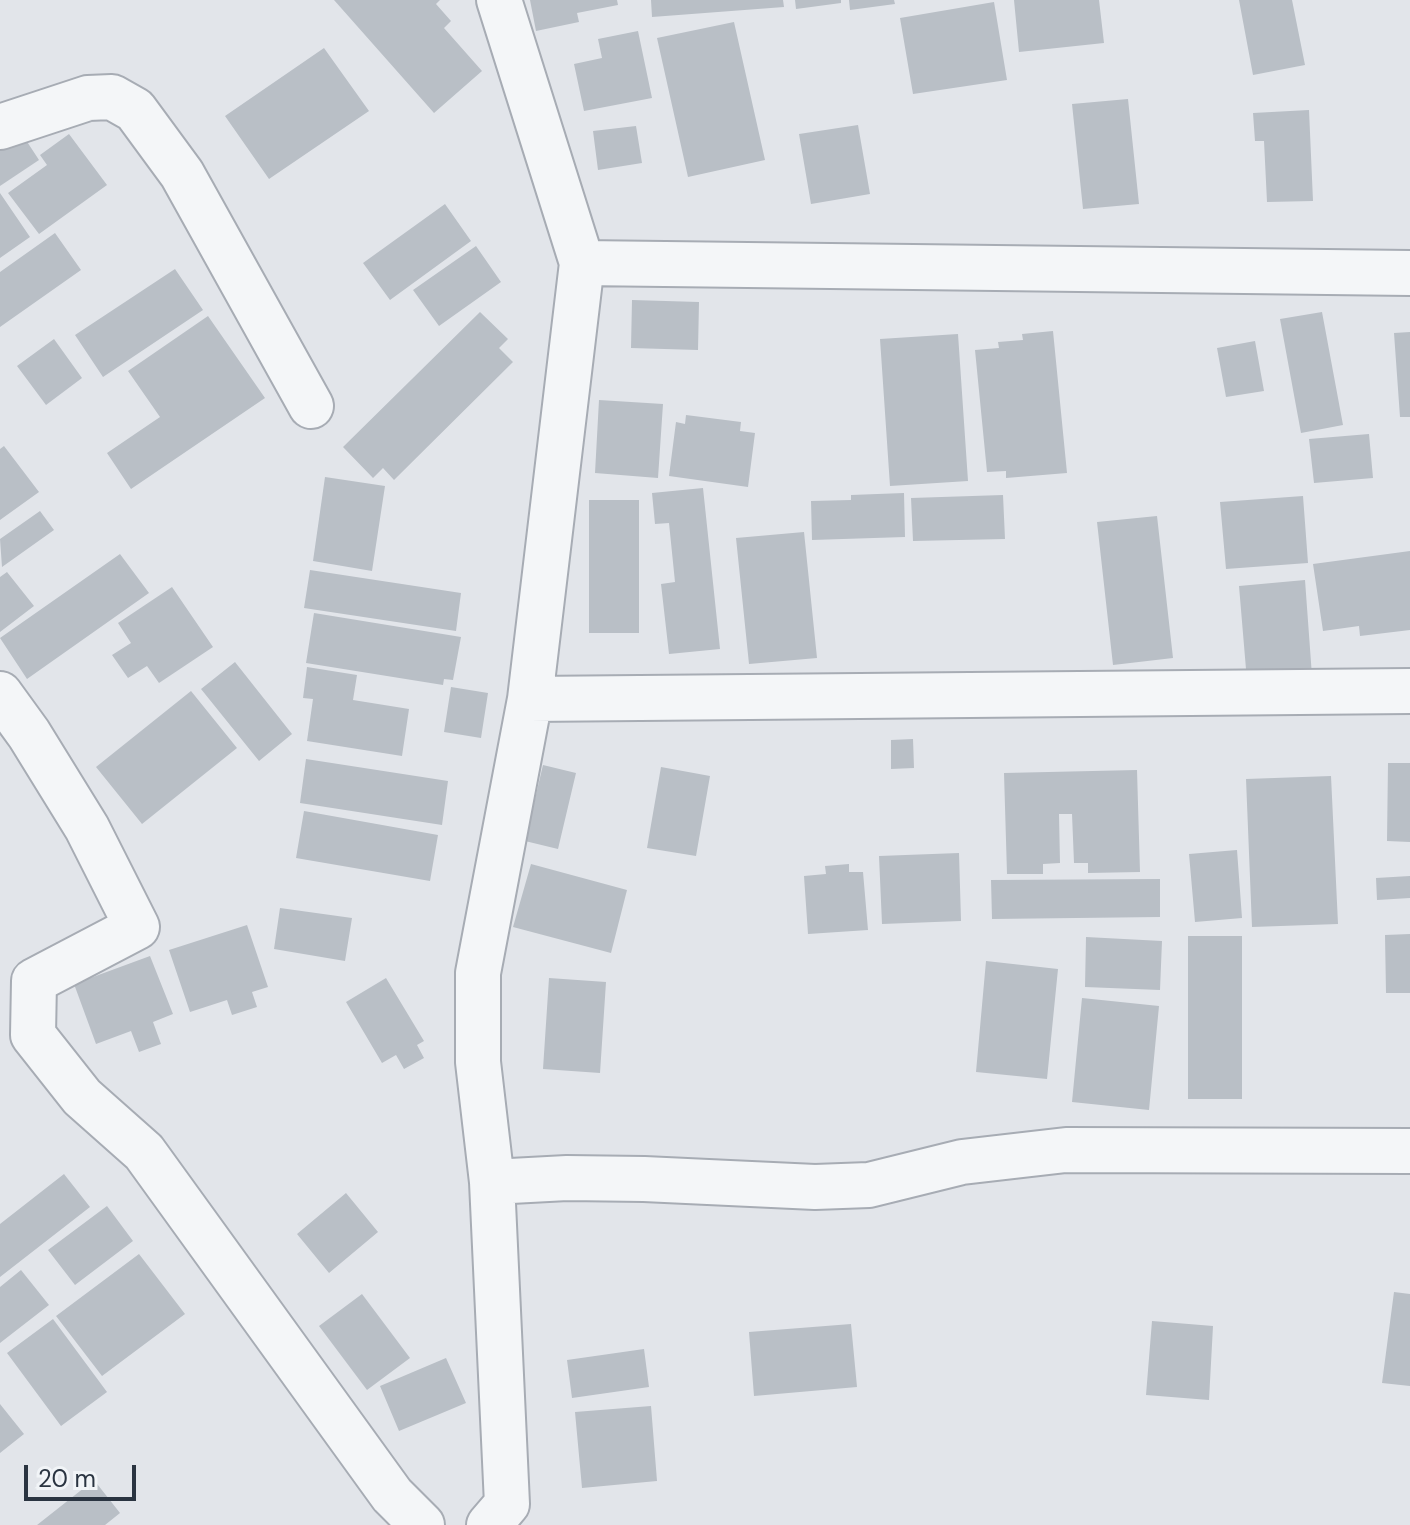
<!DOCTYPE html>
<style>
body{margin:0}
#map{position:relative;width:1410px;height:1525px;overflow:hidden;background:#e2e5ea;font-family:"DM Sans",sans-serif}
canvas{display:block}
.scale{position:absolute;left:24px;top:1465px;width:112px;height:36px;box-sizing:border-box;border:4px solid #2a3441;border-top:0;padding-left:10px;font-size:24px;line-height:28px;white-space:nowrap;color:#2a3441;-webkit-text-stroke:6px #f1f4f7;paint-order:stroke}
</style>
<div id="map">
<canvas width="1410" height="1525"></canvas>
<div class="scale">20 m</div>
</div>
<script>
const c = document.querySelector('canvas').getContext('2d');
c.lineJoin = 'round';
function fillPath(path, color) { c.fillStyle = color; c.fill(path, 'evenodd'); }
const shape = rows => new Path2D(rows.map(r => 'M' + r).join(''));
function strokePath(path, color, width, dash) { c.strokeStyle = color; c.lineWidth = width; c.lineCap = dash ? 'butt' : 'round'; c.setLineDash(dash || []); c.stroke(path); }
fillPath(shape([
 [334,0,440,0,436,4,451,21,444,28,482,71,434,113],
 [530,0,617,0,618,5,577,13,579,22,536,31],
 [651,0,783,0,784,7,652,17],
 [795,0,841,0,841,3,796,9],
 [849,0,894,0,895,4,850,10],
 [1014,0,1099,0,1104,43,1019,52],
 [1239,0,1292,0,1305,65,1253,75],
 [994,2,1007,80,913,94,900,18],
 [734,22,765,160,688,177,657,38],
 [638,31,652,98,584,111,574,64,602,58,598,39],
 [324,48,369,111,269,179,225,116],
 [1128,99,1139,204,1083,209,1072,104],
 [1309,110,1313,201,1267,202,1264,141,1255,141,1253,113],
 [858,125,870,194,811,204,799,134],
 [636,126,642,163,598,170,593,131],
 [20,131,39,160,0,186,0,145],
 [69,134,107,185,39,234,8,193,47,165,40,155],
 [0,193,30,237,0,258],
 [445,204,471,241,390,300,363,263],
 [55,233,81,270,0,327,0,272],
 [476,246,501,282,439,326,413,290],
 [175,269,203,310,103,377,75,335],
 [632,300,699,302,698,350,631,348],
 [480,312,508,339,499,348,513,362,394,480,383,468,373,478,343,447],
 [1322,312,1343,425,1301,433,1280,319],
 [208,316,265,398,131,489,107,453,160,417,128,371],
 [1053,331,1067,473,1006,478,1006,471,987,472,975,350,999,348,998,342,1023,340,1022,334],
 [1410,332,1410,417,1400,417,1394,333],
 [958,334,968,481,890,486,880,339],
 [54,339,82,378,46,405,17,366],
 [1255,341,1264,391,1226,397,1217,348],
 [599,400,663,404,658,478,595,473],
 [686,415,741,422,740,431,755,433,748,487,669,476,676,422,685,424],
 [1369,434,1373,478,1314,483,1309,439],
 [4,446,39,492,0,520,0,449],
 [325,477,385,486,372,571,313,561],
 [703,488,720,649,669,654,661,584,675,582,669,523,655,524,652,493],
 [904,493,905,537,812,540,811,501,851,500,851,495],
 [1003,495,1005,539,913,541,911,498],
 [1303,496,1308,563,1226,569,1220,502],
 [589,500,639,500,639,633,589,633],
 [40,511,54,530,2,567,0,539],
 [1157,516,1173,658,1113,665,1097,522],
 [804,532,817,658,749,664,736,538],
 [1410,551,1410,630,1360,636,1359,626,1323,631,1313,564],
 [120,554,149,593,27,679,0,638],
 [310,570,461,593,456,631,304,608],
 [7,572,34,606,0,632,0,577],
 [1305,580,1312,676,1247,681,1239,586],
 [172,587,213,647,159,683,147,666,128,678,112,655,131,643,118,623],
 [314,613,461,637,453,680,444,679,443,685,306,663],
 [235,662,292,734,259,761,201,689],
 [307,667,357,675,353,700,409,709,402,756,307,741,313,699,303,698],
 [451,687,488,693,481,738,444,732],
 [191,691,237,748,142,824,96,767],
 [913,739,914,768,891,769,891,740],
 [306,759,448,781,442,825,300,803],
 [1388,763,1410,763,1410,842,1387,841],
 [543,765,576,773,558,849,525,841],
 [661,767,710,776,696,856,647,848],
 [1137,770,1140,872,1088,873,1088,863,1074,863,1072,814,1059,814,1060,863,1043,864,1043,874,1007,874,1004,773],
 [1331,776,1338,924,1252,927,1246,779],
 [304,811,438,835,430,881,296,858],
 [1237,850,1242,918,1195,922,1189,854],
 [959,853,961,921,882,924,879,856],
 [531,864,627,890,611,953,513,927],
 [849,864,849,872,863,872,868,930,808,934,804,876,826,874,825,866],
 [1410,876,1410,898,1377,900,1376,878],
 [1160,879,1160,917,992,919,991,880],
 [280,908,352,918,345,961,274,949],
 [247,925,268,987,252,992,257,1007,232,1015,227,1000,190,1012,169,950],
 [1410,934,1410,993,1386,993,1385,935],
 [1188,936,1242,936,1242,1099,1188,1099],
 [1086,937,1162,941,1160,990,1085,987],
 [150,956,173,1014,153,1022,161,1044,139,1052,131,1031,96,1044,74,984],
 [986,961,1058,969,1047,1079,976,1072],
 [386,978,424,1041,417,1045,424,1058,404,1069,396,1055,382,1063,346,1002],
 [549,978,606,982,600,1073,543,1069],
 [1082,998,1159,1006,1149,1110,1072,1102],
 [64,1174,90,1207,0,1277,0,1224],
 [346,1193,378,1232,329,1273,297,1234],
 [107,1206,133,1241,75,1285,48,1250],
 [139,1254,185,1314,102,1376,56,1316],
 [21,1270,49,1305,0,1343,0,1287],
 [1394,1292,1410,1294,1410,1386,1382,1383],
 [362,1294,410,1358,367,1390,319,1326],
 [53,1319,107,1392,61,1426,7,1353],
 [1152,1321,1213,1326,1209,1400,1146,1395],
 [851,1324,857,1387,754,1396,749,1332],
 [644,1349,649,1387,572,1398,567,1360],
 [446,1358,466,1403,399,1431,380,1386],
 [0,1404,24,1434,0,1453],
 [651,1406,657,1481,582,1488,575,1412],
 [94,1480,120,1513,105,1525,37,1525]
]), '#b9bfc6');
const minor = shape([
 [0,127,88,98,112,97,135,110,182,174,311,406],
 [582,263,1410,273],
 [0,694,29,734,87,828,137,927,34,981,33,1035,82,1097,144,1152,392,1495,422,1525],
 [530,699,1410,691],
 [492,1182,567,1178,644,1179,815,1187,869,1185,962,1162,1066,1150,1410,1151],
 [489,1525,507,1504,492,1182,478,1062,478,973,530,699,582,263,499,0]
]);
strokePath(minor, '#a7acb4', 48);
strokePath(minor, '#f4f6f8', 44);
</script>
